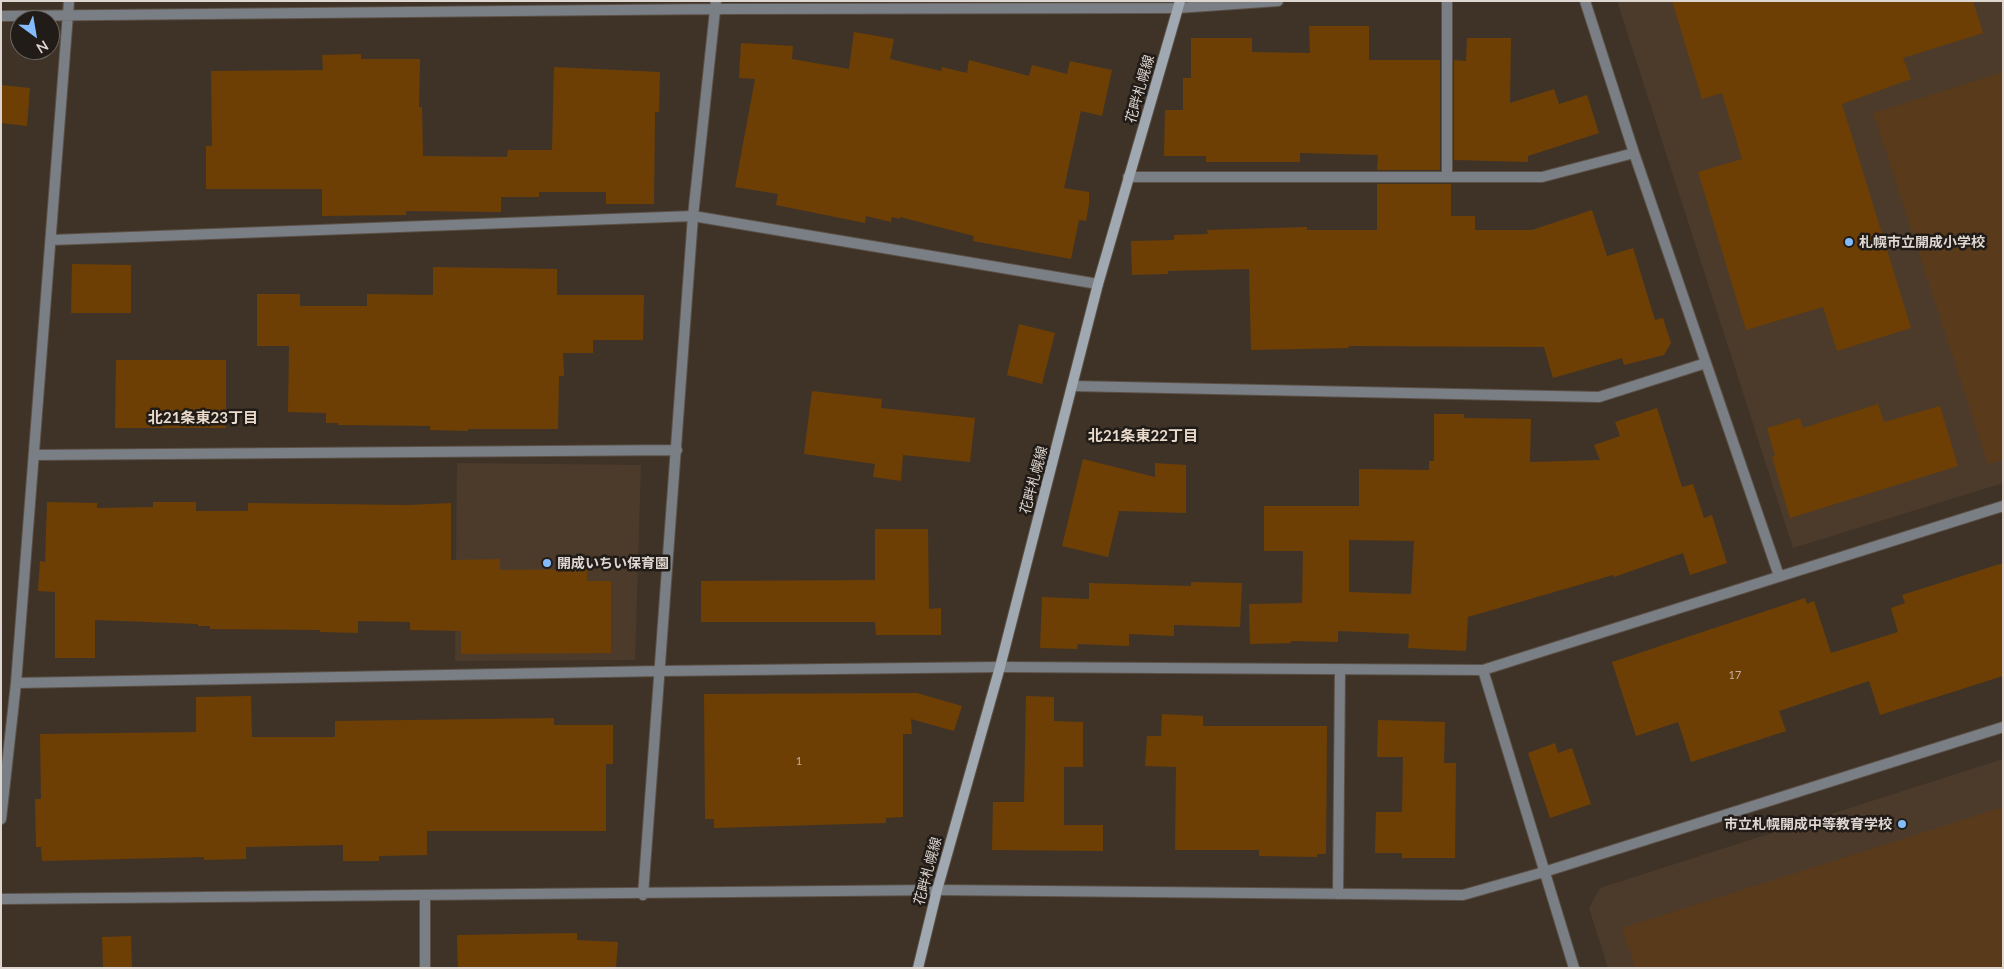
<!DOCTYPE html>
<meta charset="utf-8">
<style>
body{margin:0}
#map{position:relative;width:2004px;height:969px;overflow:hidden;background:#3f3328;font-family:Lato,sans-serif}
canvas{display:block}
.frame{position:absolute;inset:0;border:2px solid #ded6d0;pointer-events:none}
.north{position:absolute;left:10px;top:10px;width:50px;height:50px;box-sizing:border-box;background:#211c17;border:1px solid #6d6661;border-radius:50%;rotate:148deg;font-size:14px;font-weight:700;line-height:20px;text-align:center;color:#ded6d0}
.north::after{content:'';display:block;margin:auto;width:18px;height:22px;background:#84bcfb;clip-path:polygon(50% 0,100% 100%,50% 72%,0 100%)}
</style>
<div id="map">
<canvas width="2004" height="969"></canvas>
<div class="frame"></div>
<div class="north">N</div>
</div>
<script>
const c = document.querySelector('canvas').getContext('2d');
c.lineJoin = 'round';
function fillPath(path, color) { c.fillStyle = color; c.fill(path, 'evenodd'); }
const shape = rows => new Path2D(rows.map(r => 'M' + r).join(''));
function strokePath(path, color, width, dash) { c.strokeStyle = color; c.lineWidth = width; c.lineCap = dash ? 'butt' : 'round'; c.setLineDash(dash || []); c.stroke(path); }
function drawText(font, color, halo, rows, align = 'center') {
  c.font = font + ' Lato,"Noto Sans JP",sans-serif'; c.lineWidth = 5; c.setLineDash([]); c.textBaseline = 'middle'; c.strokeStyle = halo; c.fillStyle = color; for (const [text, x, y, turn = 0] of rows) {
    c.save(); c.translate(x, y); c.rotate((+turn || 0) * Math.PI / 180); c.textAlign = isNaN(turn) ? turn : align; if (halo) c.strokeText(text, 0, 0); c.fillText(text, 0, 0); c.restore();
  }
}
fillPath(shape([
 [1617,1,2003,1,2003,483,1793,548],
 [457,463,641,465,635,660,455,661],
 [2003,759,2003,968,1608,968,1589,908,1600,888]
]), '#4c3b2b');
fillPath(shape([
 [2003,72,2003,460,1988,464,1873,113],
 [2003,807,2003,968,1635,968,1622,928]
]), '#593a1b');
fillPath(shape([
 [1672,1,1973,1,1983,33,1903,58,1911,79,1842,104,1911,328,1837,351,1823,307,1746,330,1698,172,1742,159,1722,93,1702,99],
 [1309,26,1369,26,1369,60,1440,60,1440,170,1377,170,1378,155,1300,153,1300,162,1206,162,1206,156,1164,156,1165,110,1183,110,1183,78,1191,78,1191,38,1252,38,1252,52,1310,53],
 [854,32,894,39,890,59,941,71,942,67,967,73,969,60,1029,76,1032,65,1067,74,1070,61,1112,70,1102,116,1081,111,1064,188,1089,192,1089,204,1086,221,1079,220,1071,259,973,241,974,236,900,217,900,219,892,217,891,222,866,216,865,223,776,205,778,194,735,187,755,79,739,78,741,43,793,46,792,59,849,69],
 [1467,38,1511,38,1510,103,1554,89,1559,104,1587,95,1599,133,1528,156,1528,162,1454,160,1454,60,1466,61],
 [361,54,361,59,420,59,419,107,422,107,423,156,507,157,508,150,552,150,554,67,660,72,659,112,655,112,654,204,606,204,606,192,539,192,539,197,501,197,501,212,406,211,406,215,322,216,322,189,206,189,206,146,212,146,211,71,323,70,322,55],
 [1,85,30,88,27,126,1,123],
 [1377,184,1451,184,1451,216,1475,216,1475,230,1532,230,1592,210,1607,256,1633,248,1655,320,1663,318,1671,343,1664,355,1624,365,1622,358,1553,378,1544,347,1348,346,1349,348,1251,350,1249,269,1168,271,1168,274,1132,275,1131,241,1174,240,1174,235,1208,234,1207,230,1307,227,1307,230,1377,230],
 [72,264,131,265,131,313,71,313],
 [433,267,557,269,557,295,644,295,643,340,593,340,593,353,563,353,564,376,559,376,558,429,468,429,468,431,430,430,430,426,338,425,338,423,326,423,326,413,288,412,289,346,257,346,257,294,300,294,300,306,367,306,367,294,433,295],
 [1019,324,1055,333,1042,384,1007,375],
 [116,360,226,360,226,428,115,428],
 [812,391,882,399,881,408,975,418,970,462,903,455,901,481,873,477,875,464,804,454],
 [1878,404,1884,422,1940,406,1958,466,1790,518,1772,457,1775,456,1767,428,1800,418,1803,428],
 [1657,408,1682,487,1693,484,1704,518,1712,515,1727,563,1690,575,1683,553,1614,577,1613,575,1468,617,1466,651,1408,648,1409,634,1338,631,1338,642,1291,641,1291,643,1250,644,1249,604,1302,603,1303,551,1264,551,1264,506,1359,506,1359,469,1429,470,1429,461,1434,461,1434,414,1464,414,1464,418,1531,419,1530,462,1600,460,1594,445,1620,436,1615,422],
 [1349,540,1414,541,1411,594,1349,592],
 [1083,459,1155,477,1155,463,1186,465,1186,513,1119,511,1108,557,1062,546],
 [47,502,97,503,97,508,153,507,153,502,196,502,196,511,248,511,248,503,408,505,451,503,451,560,500,559,500,570,587,569,587,581,611,581,611,653,461,654,461,631,410,630,410,622,358,621,358,633,320,632,320,630,210,629,210,626,198,626,198,624,95,620,95,658,55,658,55,592,38,591,40,561,45,562],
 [875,529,928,529,929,609,941,608,941,635,876,635,875,622,701,622,701,581,875,580],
 [2003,563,2003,676,1880,715,1869,681,1779,711,1786,731,1691,762,1678,722,1636,736,1612,662,1805,598,1807,604,1814,601,1831,653,1898,632,1891,608,1905,603,1902,595],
 [1191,582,1242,583,1240,627,1174,625,1174,636,1129,634,1129,646,1078,644,1077,649,1040,648,1042,597,1089,599,1089,583,1191,586],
 [917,693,962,706,954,731,911,719,912,734,903,734,903,817,886,818,886,823,714,828,714,819,705,819,704,694],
 [251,696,252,737,335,737,335,721,554,718,554,725,613,725,613,764,606,764,606,831,427,831,427,855,379,856,379,861,343,861,343,845,246,847,246,859,204,860,204,857,42,861,41,847,36,847,35,799,41,799,40,734,196,732,196,697],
 [1026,696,1054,697,1054,721,1083,722,1083,767,1064,767,1064,825,1103,825,1103,851,992,850,993,802,1024,802],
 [1162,714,1203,716,1203,726,1327,726,1326,854,1317,854,1317,857,1259,856,1259,850,1175,850,1176,767,1145,766,1147,736,1161,736],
 [1378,720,1445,722,1444,763,1456,763,1455,858,1402,858,1402,853,1375,853,1376,812,1402,812,1403,757,1377,757],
 [1555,743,1558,753,1572,748,1591,804,1550,818,1528,753],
 [577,933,577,940,618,942,616,968,458,968,457,935],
 [131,936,132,968,103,968,102,937]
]), '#6d3f05');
const service = shape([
 [1338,894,1340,669]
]);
const minor = shape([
 [1585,1,1634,153],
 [1,16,715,9,1178,8,1278,1],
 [1447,175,1447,1],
 [1128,177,1542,177,1634,153,1779,576],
 [51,240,693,216,1098,284],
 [1072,386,1599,397,1706,363],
 [34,455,677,450],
 [1483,670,1574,968],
 [16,683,661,671,1000,667,1483,670,2003,506],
 [1,819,16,683,69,1],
 [643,895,693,216,716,1],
 [1,899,937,890,1463,895,1544,872,2003,727],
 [425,968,425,896]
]);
const secondary = shape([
 [918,968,937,890,1000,667,1098,284,1180,1]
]);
strokePath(service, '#5c5046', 12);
strokePath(minor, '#5c5046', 12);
strokePath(secondary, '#5c5046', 12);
strokePath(service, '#7a7f85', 10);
strokePath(minor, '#7a7f85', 10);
strokePath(secondary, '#a0a9b2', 10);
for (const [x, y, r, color] of [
 [1849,242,5,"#84bcfb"],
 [547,563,5,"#84bcfb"],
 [1902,824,5,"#84bcfb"]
]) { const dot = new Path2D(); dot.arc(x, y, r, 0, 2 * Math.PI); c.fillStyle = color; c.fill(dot); strokePath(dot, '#211c17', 2); }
drawText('11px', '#c2b09d', null, [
 ["17",1735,675],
 ["1",799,761]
]);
drawText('14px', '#ded6d0', '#211c17', [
 ["花畔札幌線",1140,89,-74],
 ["花畔札幌線",1034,480,-75],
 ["花畔札幌線",928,871,-75]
]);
drawText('bold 14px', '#ded6d0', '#211c17', [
 ["札幌市立開成小学校",1859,242],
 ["開成いちい保育園",557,563],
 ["市立札幌開成中等教育学校",1892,824,"right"]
], 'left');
drawText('bold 15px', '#eadacc', '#211c17', [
 ["北21条東23丁目",203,418],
 ["北21条東22丁目",1143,436]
]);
</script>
